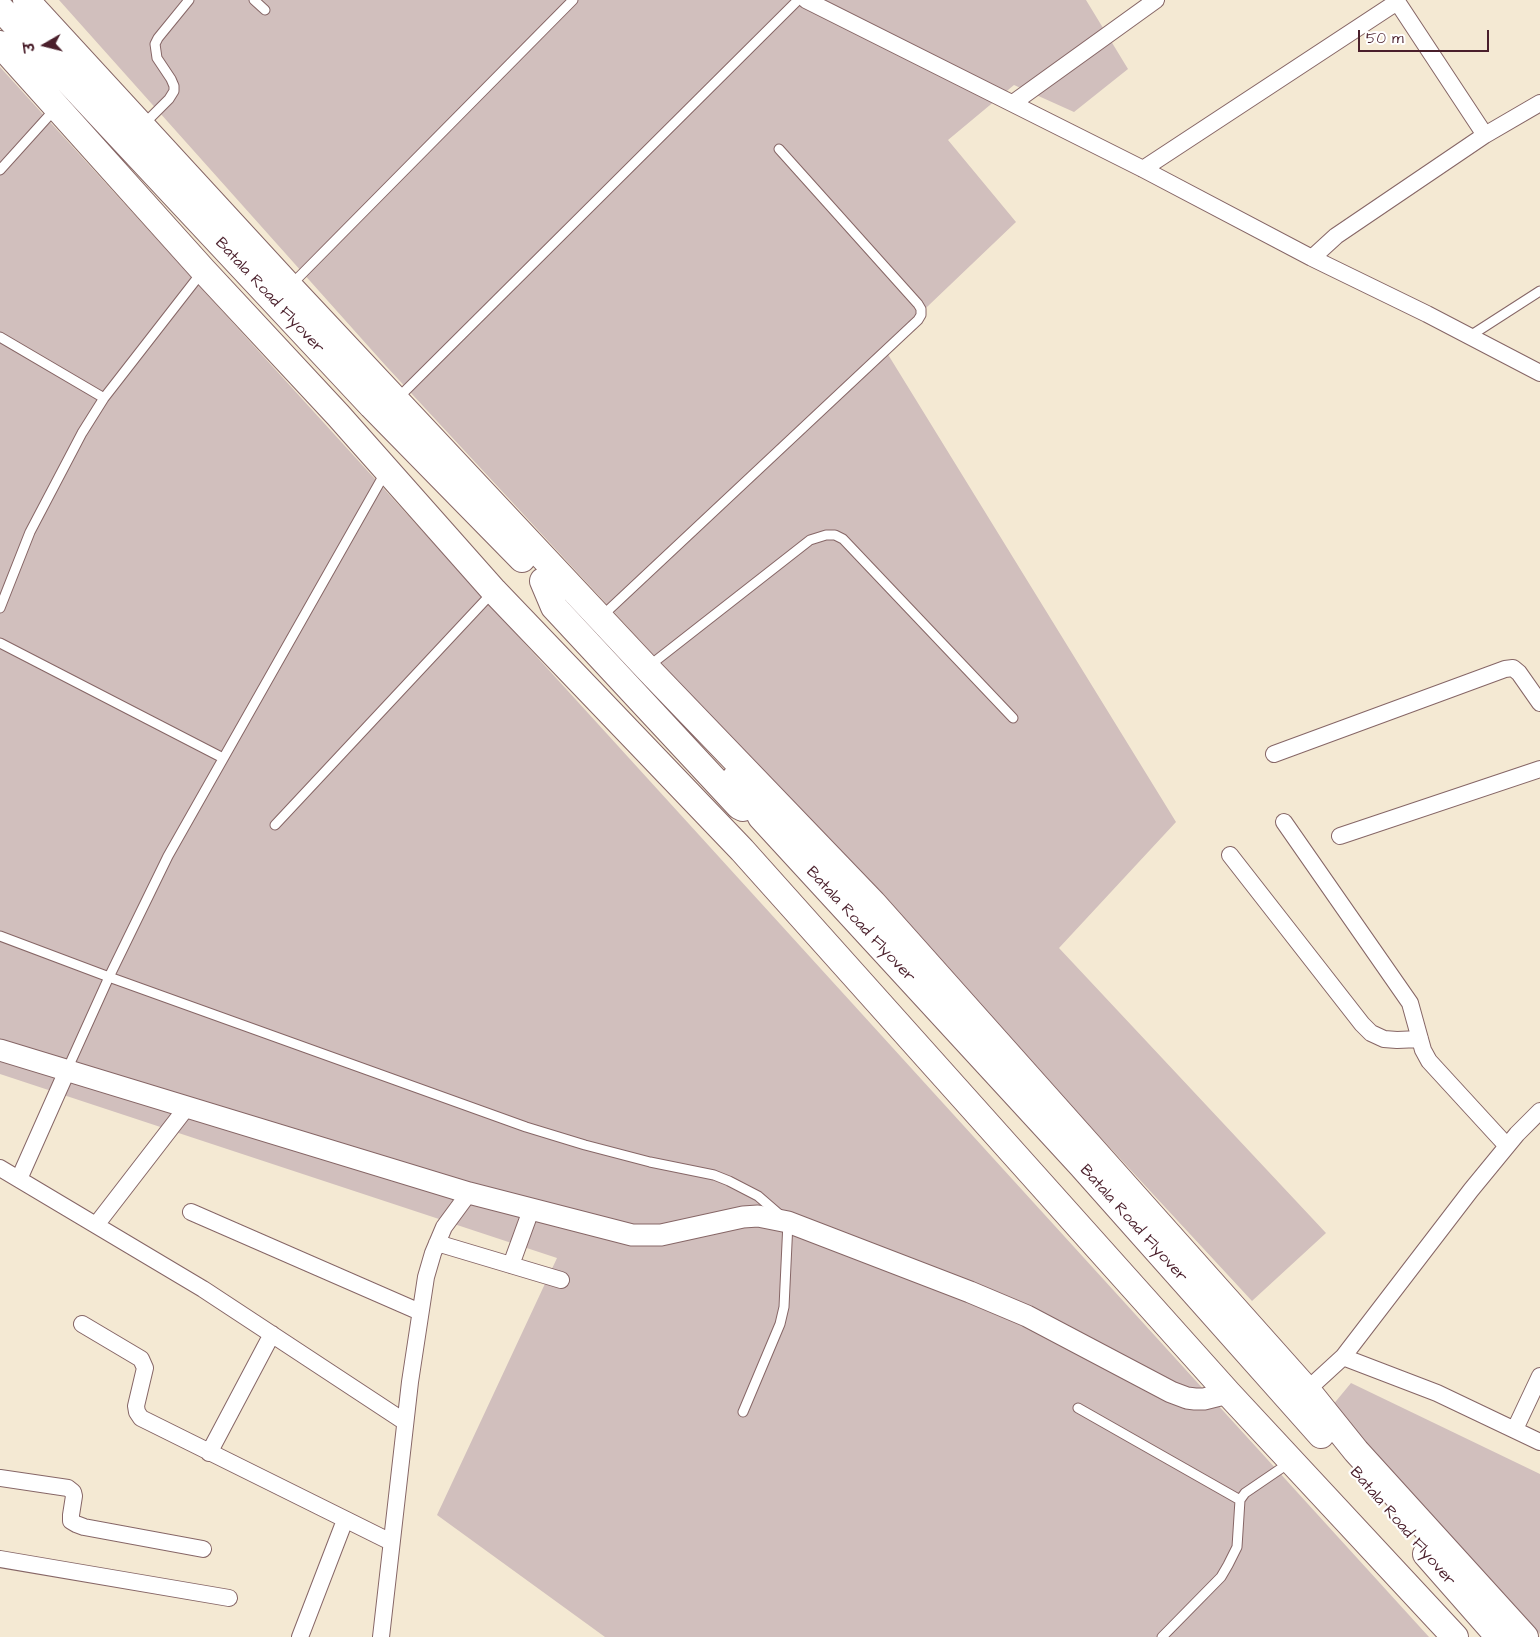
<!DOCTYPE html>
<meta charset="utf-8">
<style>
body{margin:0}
#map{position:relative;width:1540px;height:1637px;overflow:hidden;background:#f4e9d3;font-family:"Architects Daughter","Playpen Sans Deva",sans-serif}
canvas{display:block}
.north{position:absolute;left:20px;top:20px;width:50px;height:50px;-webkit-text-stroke:4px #fff;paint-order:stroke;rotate:262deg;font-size:14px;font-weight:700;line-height:20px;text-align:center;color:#4a1f2b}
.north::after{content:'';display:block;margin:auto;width:18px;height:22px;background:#4a1f2b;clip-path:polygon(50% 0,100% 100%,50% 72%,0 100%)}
.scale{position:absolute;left:1358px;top:30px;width:131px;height:22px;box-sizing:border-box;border:2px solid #4a1f2b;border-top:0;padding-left:6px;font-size:15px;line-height:18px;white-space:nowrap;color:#4a1f2b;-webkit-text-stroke:4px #fff;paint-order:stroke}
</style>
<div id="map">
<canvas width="1540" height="1637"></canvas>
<div class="north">उ</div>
<div class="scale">50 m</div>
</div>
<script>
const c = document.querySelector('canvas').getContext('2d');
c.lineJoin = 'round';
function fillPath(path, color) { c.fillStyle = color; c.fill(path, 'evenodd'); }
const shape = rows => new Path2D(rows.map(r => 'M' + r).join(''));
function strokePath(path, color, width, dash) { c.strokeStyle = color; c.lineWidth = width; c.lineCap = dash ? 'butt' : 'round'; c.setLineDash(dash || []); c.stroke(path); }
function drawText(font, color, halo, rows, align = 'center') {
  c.font = font + ' "Architects Daughter",sans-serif'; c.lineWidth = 4.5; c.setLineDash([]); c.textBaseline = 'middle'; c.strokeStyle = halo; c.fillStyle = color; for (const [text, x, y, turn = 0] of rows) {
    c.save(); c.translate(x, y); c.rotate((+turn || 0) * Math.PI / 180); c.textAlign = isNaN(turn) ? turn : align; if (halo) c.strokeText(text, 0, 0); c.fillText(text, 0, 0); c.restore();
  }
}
fillPath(shape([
 [59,0,1086,0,1128,69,1074,112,1014,85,948,140,1016,222,884,348,1176,822,1059,948,1326,1233,1252,1301,386,366],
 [0,67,1429,1637,605,1637,437,1515,557,1258,0,1074],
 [1351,1383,1540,1474,1540,1634,1332,1406]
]), '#d1bfbd');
const service = shape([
 [254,0,265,10],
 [144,124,169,99,174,91,174,86,171,79,157,58,155,44,158,38,189,0],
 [0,170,55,109],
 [291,285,573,0],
 [1470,336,1540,291],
 [0,337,104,398],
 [398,398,798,0],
 [0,608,30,532,82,433,104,398,202,272],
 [601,617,918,320,921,315,921,309,918,304,779,149],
 [0,643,223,758],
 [649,666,810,540,826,535,835,535,843,539,1013,718],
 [275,825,492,593],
 [0,936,109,977,526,1127,585,1145,650,1162,714,1175,729,1181,758,1196,788,1222,784,1307,780,1324,743,1412],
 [67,1070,109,977,168,856,385,473],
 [1078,1408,1240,1500],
 [1162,1637,1221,1577,1228,1565,1237,1547,1240,1500,1245,1493,1289,1463]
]);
const minor = shape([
 [806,0,1143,169,1312,258,1427,314,1540,373],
 [1396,0,1485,135],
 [1013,103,1156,0],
 [1143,169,1397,2],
 [1312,258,1336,236,1485,135,1540,103],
 [1274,754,1505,669,1513,668,1519,673,1540,703],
 [1284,822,1410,1003,1423,1050,1429,1061,1507,1146],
 [1340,836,1540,769],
 [1230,855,1362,1024,1371,1033,1384,1039,1397,1040,1420,1039],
 [0,1168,203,1289,405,1422],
 [19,1179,67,1071],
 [191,1212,420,1312],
 [96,1225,187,1107],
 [437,1243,561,1280],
 [511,1265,531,1210],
 [82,1324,141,1359,145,1368,136,1406,137,1412,141,1418,391,1542],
 [1343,1357,1471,1190,1517,1134,1540,1111],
 [1307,1390,1343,1357,1437,1393,1540,1442],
 [1515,1429,1540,1376],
 [209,1453,272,1334],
 [0,1478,68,1488,73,1492,74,1496,71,1515,71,1521,76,1524,84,1527,203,1549],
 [0,1559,229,1598],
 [300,1637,345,1520],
 [381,1637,410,1382,426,1277,433,1253,444,1227,469,1193]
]);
const tertiary = shape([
 [0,1050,469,1193,632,1235,661,1235,743,1217,758,1216,788,1222,970,1292,1027,1316,1171,1392,1187,1398,1195,1399,1204,1399,1228,1393]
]);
const primary = shape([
 [26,0,289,286,647,668,873,903,1307,1390,1356,1451,1525,1637],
 [0,8,372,406,522,559],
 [0,44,203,270,338,415,494,591,742,850,1228,1393,1455,1637],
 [543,581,554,607,739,806,743,808],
 [735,778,749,793,761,817,1081,1165,1321,1435],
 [1426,1554,1499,1637]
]);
strokePath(service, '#866666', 11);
strokePath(minor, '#866666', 18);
strokePath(tertiary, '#866666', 23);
strokePath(primary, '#866666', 28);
strokePath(service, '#fff', 9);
strokePath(minor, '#fff', 16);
strokePath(tertiary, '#fff', 21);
strokePath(primary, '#fff', 26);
drawText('16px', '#4a1f2b', '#fff', [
 ["Batala Road Flyover",269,296,47],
 ["Batala Road Flyover",860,925,47],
 ["Batala Road Flyover",1133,1224,48],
 ["Batala Road Flyover",1402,1527,49]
]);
</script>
